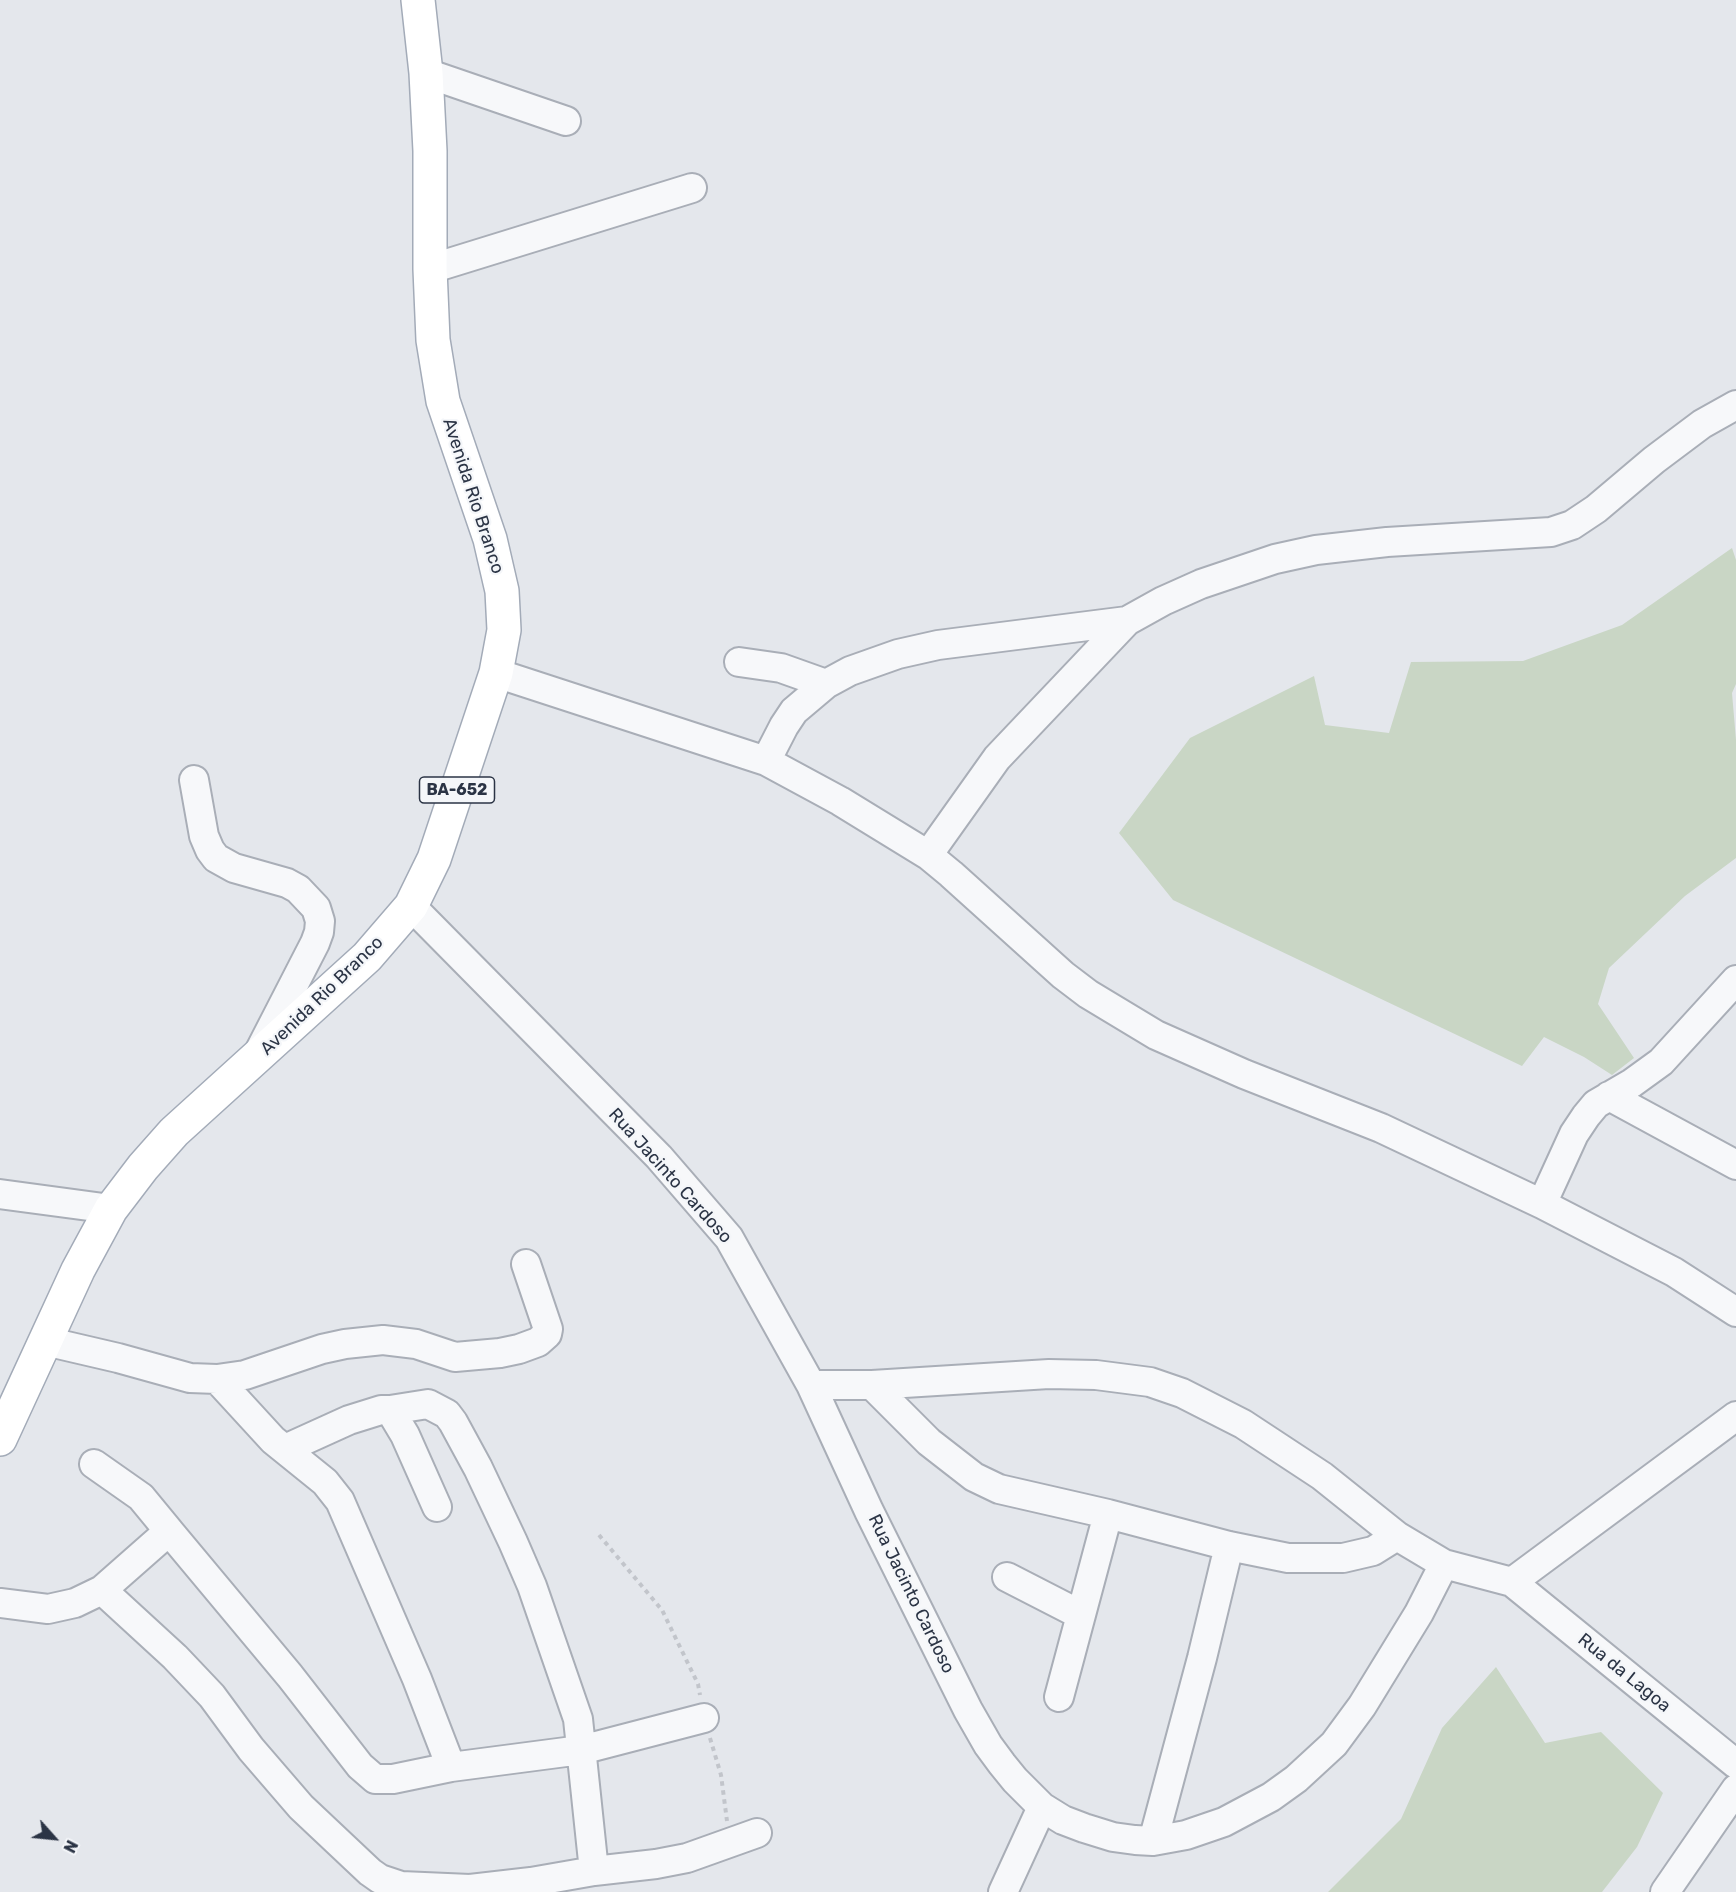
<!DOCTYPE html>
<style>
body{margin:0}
#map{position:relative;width:1736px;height:1892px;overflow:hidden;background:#e4e7ec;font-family:Rubik,sans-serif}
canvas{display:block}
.north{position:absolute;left:24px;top:1808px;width:60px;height:60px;-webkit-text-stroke:4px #f4f6f9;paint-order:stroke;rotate:117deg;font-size:16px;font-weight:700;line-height:24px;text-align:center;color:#2b3445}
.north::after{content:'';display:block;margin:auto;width:21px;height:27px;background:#2b3445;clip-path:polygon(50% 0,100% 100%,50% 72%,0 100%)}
</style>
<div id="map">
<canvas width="1736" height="1892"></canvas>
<div class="north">N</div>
</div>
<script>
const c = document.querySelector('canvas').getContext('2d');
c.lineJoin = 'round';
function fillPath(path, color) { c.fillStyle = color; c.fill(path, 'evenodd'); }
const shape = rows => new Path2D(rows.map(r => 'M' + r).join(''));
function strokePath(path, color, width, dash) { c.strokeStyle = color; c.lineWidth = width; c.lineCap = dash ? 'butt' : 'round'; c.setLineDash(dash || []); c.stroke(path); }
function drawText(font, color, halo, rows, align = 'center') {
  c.font = font + ' Rubik,sans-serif'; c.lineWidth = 4.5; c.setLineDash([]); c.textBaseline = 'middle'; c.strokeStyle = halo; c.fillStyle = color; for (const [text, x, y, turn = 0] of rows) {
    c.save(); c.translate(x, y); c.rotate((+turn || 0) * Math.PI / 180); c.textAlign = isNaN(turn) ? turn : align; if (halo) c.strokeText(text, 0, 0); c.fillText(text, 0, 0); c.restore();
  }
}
fillPath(shape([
 [1732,548,1736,560,1736,684,1732,693,1736,740,1736,858,1685,896,1609,968,1598,1004,1634,1058,1612,1075,1584,1057,1544,1037,1522,1066,1173,900,1119,833,1190,738,1314,676,1325,725,1389,733,1411,662,1523,661,1622,625],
 [1496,1667,1545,1743,1601,1732,1663,1793,1637,1847,1602,1892,1328,1892,1401,1819,1442,1728]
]), '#c9d6c5');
const minor = shape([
 [426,73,566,121],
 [430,269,692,188],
 [739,662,781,668,826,684],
 [496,673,766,761,840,801,928,855,951,874,1063,975,1088,994,1156,1035,1244,1074,1381,1128,1542,1204,1674,1272,1736,1312],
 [766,761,784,726,794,711,826,684,850,671,898,654,938,645,1127,621],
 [194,780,204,836,210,850,216,858,234,868,287,883,298,889,316,908,320,921,319,932,315,943,260,1050],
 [928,855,997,758,1127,621,1163,601,1201,584,1275,559,1316,550,1387,542,1551,532,1572,525,1596,509,1654,460,1702,424,1736,405],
 [411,906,659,1157,729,1238,811,1385,869,1511,968,1710,988,1745,1002,1764,1015,1780,1042,1807,1063,1820,1084,1828,1113,1837,1135,1840,1153,1841,1186,1835,1224,1822,1271,1797,1296,1779,1334,1744,1362,1706,1419,1613,1444,1564,1512,1582,1736,1764],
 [1609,1096,1736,1165],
 [0,1194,111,1209],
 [1542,1204,1574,1134,1586,1116,1596,1104,1632,1083,1661,1062,1736,980],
 [45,1341,118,1358,190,1378,217,1379,245,1375,322,1349,345,1344,383,1340,416,1344,455,1357,500,1353,519,1349,538,1342,547,1334,548,1329,526,1264],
 [217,1379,273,1440,325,1482,340,1501,417,1679,451,1767],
 [811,1385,872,1385,1049,1374,1096,1375,1150,1382,1182,1393,1243,1424,1322,1476,1397,1536,1444,1564],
 [872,1385,929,1442,974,1477,999,1489,1108,1514,1229,1546,1288,1558,1343,1558,1373,1551,1397,1536],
 [390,1410,428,1404,447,1414,453,1422,478,1468,513,1542,532,1586,578,1719,594,1871],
 [285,1449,349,1420,381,1410,390,1410,405,1435,437,1507],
 [169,1531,290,1676,360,1766,375,1779,393,1779,451,1767,581,1750,704,1718],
 [1007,1577,1081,1615],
 [1512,1582,1736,1416],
 [102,1590,175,1657,212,1696,251,1749,301,1807,370,1872,380,1879,401,1886,470,1889,531,1882,594,1871,656,1864,687,1858,757,1833],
 [0,1603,48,1609,75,1603,102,1590,169,1531,141,1497,94,1464],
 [1059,1697,1108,1514],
 [1153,1841,1202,1658,1229,1546],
 [1003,1892,1042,1807],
 [1665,1892,1736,1789]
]);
const major = shape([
 [0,1439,78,1270,111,1209,143,1167,174,1132,367,957,411,906,434,859,496,673,504,630,502,591,490,539,443,401,433,340,430,269,430,151,426,73,418,0]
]);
strokePath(minor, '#a9aeb7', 32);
strokePath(major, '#a3abb8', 36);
strokePath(shape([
 [599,1535,662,1610,698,1684,700,1695],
 [710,1738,721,1775,727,1821]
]), '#c2c5cb', 4, [4.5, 4.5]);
strokePath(minor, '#f7f8fa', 28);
strokePath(major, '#fff', 33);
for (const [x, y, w] of [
 [457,790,75]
]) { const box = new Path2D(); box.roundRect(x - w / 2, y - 13, w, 26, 4.5); c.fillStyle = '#f4f6f9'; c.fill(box); strokePath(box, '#2b3445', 1.5); }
drawText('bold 16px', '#2b3445', null, [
 ["BA-652",457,790]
]);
drawText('18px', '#2b3445', '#f4f6f9', [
 ["Avenida Rio Branco",473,496,72],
 ["Avenida Rio Branco",322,996,-44],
 ["Rua Jacinto Cardoso",670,1176,48],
 ["Rua Jacinto Cardoso",911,1594,64],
 ["Rua da Lagoa",1624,1673,39]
]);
</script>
